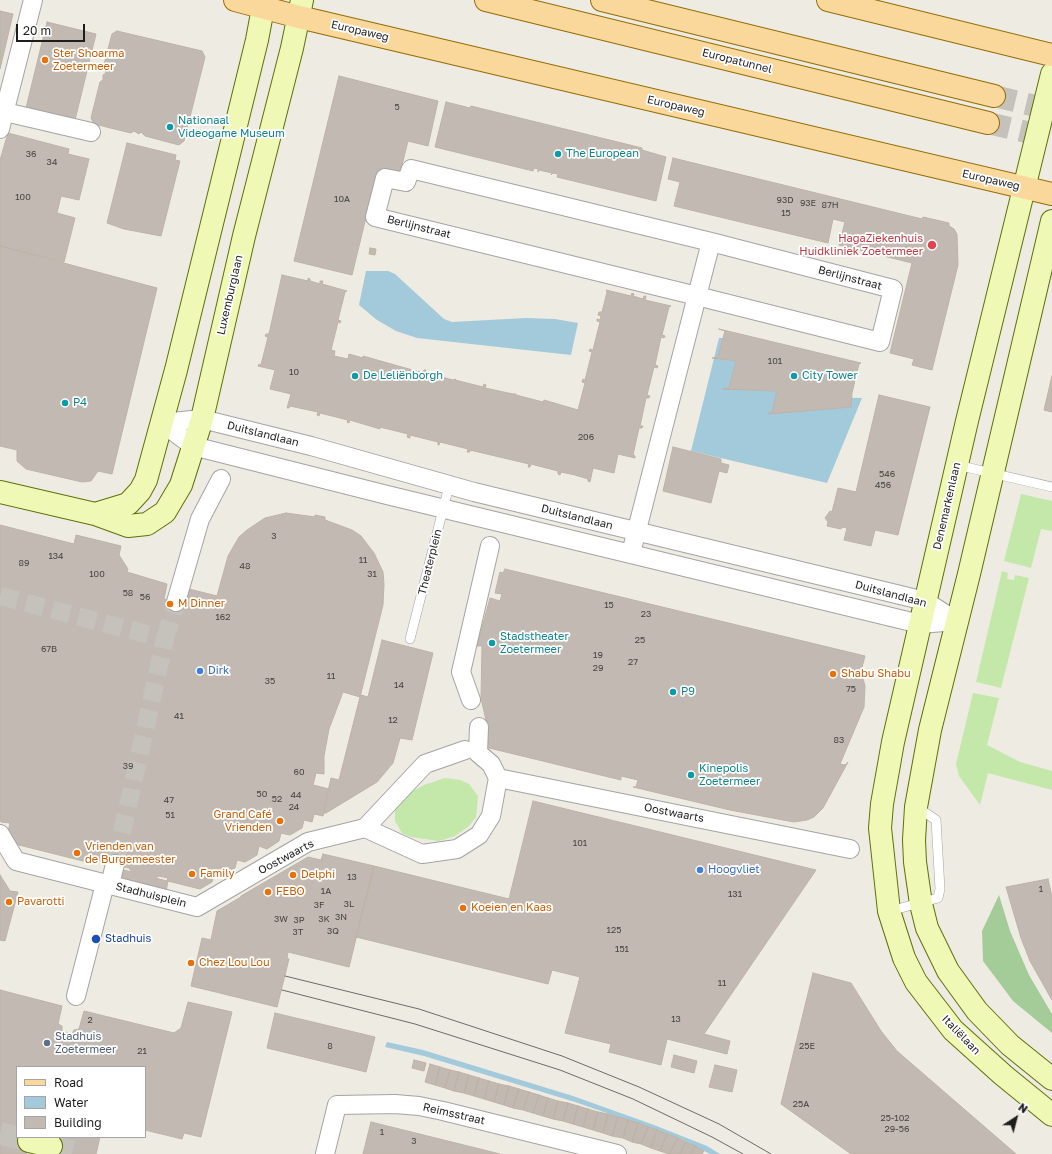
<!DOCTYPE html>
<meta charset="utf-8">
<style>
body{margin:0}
#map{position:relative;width:1052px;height:1154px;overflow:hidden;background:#eeebe2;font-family:"Golos Text",sans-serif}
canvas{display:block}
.legend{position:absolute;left:16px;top:1066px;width:130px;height:72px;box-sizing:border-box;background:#fff;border:1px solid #a5a5a5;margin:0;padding:5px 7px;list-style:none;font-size:12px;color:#1d1d1d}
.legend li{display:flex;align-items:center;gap:8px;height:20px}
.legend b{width:20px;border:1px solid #a5a5a5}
.north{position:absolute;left:996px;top:1098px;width:40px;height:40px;-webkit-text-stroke:3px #fff;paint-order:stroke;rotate:36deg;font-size:11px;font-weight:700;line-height:16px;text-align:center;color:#1d1d1d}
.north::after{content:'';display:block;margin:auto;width:14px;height:18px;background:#1d1d1d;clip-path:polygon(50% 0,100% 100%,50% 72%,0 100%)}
.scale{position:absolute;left:16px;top:24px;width:69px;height:18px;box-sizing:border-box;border:2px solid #1d1d1d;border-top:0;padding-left:5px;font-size:12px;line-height:14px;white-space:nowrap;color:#1d1d1d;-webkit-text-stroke:3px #fff;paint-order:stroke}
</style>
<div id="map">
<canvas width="1052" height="1154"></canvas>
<ul class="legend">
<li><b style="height:5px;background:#fad89c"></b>Road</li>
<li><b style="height:11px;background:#a3cadb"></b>Water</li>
<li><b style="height:11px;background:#c2bab2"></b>Building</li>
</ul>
<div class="north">N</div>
<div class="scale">20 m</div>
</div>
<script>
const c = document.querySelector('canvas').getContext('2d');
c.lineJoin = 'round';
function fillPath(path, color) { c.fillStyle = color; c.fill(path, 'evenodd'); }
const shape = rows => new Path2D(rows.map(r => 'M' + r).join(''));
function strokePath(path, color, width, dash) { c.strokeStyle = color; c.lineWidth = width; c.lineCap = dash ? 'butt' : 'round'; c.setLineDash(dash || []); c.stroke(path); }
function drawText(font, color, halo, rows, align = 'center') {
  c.font = font + ' "Golos Text",sans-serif'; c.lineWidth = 3.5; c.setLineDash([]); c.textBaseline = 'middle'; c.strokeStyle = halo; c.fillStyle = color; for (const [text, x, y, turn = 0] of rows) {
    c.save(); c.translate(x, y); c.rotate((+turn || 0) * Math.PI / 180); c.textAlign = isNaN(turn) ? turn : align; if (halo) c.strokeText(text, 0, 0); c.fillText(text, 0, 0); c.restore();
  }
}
fillPath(shape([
 [1021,494,1052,501,1052,531,1041,529,1031,568,1004,561],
 [1002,571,1008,573,1007,579,1014,580,1015,575,1029,578,1001,688,976,682],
 [973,693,999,698,987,745,1020,762,1052,771,1052,790,988,773,980,805,959,776,956,764],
 [445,778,460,780,469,784,478,796,476,817,468,827,455,836,439,841,411,837,402,833,395,821,395,807,407,794,424,785]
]), '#c3e8a9');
fillPath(shape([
 [999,895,1010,931,1029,975,1052,1014,1052,1033,1013,1001,983,961,982,931]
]), '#a4cc98');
fillPath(shape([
 [366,271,388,271,395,274,444,319,452,322,526,318,555,319,578,323,571,355,417,338,396,331,377,320,359,305],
 [719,338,723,338,718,359,736,361,729,388,777,391,776,396,862,398,827,483,691,451],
 [387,1042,423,1050,573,1096,654,1125,707,1146,720,1154,710,1154,681,1139,575,1102,424,1056,385,1047]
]), '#a3cadb');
const building = shape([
 [0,11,13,14,0,69,0,11],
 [47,22,96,34,75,120,26,108,47,22],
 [117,31,202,51,205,57,184,141,179,145,145,136,141,132,139,134,134,131,131,133,94,124,91,118,100,82,103,80,103,75,106,73,103,68,112,34,117,31],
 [339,76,438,101,428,146,408,141,399,177,377,172,352,275,294,261,339,76],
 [446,102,470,108,471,106,642,148,642,150,666,157,656,201,557,177,558,174,553,173,551,175,552,173,539,170,538,172,538,169,534,168,533,171,435,147,446,102],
 [8,133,69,149,68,154,89,159,79,200,61,196,57,213,75,218,64,262,0,246,0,160,8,133],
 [127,143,176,155,175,160,180,161,161,236,124,229,107,223,127,143],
 [673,158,922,219,923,217,949,223,949,226,954,229,957,234,958,265,932,370,912,365,914,359,890,353,912,263,839,245,845,222,833,219,828,243,674,206,680,182,668,179,673,158],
 [0,246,157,288,112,474,98,471,91,481,82,482,26,469,17,461,17,450,0,446,0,246],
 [370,248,376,249,375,255,369,254,370,248],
 [282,275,308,281,308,278,310,279,310,281,320,284,320,281,323,281,322,284,347,291,345,292,338,320,341,321,340,323,338,322,331,350,335,351,334,356,348,359,349,354,363,358,363,356,423,373,424,370,426,370,425,373,453,380,456,379,455,380,483,387,484,384,486,385,485,388,513,394,516,394,516,395,543,402,544,400,578,410,585,383,582,382,583,379,585,380,592,352,589,351,590,349,593,350,600,322,597,321,597,319,600,320,601,316,598,315,599,312,602,312,607,292,606,290,631,296,632,293,634,294,633,296,643,299,644,296,646,296,645,300,671,306,669,307,662,335,665,336,664,338,661,337,655,365,658,366,657,368,654,367,647,395,650,396,649,398,646,398,640,426,643,426,642,428,639,428,633,455,635,456,635,458,618,454,614,473,593,468,590,482,588,481,588,479,575,475,561,472,560,475,558,474,558,471,531,464,530,467,528,467,529,464,470,450,470,452,467,452,468,449,440,442,439,445,438,445,438,442,410,435,410,438,407,437,408,434,380,427,380,429,350,420,349,423,347,422,348,420,320,413,319,416,317,415,318,412,290,406,289,408,287,408,291,394,270,389,275,370,258,366,259,364,261,365,268,337,265,336,266,334,269,334,282,275],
 [719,329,861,363,859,364,852,393,851,407,768,414,772,412,777,391,723,389,729,388,736,361,712,358,718,357,723,338,725,331,719,329],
 [1052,376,1052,412,1044,410,1052,376],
 [879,395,930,407,898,535,875,530,871,546,844,540,847,528,842,527,841,529,827,526,828,522,825,518,830,511,832,512,838,488,856,492,879,395],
 [673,447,721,459,721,463,729,465,727,473,719,471,711,503,663,491,673,447],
 [286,513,315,517,315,515,325,517,325,520,352,530,361,536,374,553,383,572,384,584,383,605,360,697,343,692,329,729,324,756,324,774,316,773,313,785,329,789,323,816,314,814,312,822,304,820,302,828,290,835,281,833,279,841,267,849,259,846,257,855,245,862,237,860,235,868,223,875,214,873,212,882,200,889,168,881,165,897,115,884,119,869,132,872,129,868,88,858,83,861,15,844,8,832,10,823,1,822,0,820,0,525,74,544,76,535,121,546,119,555,128,569,127,572,167,584,164,599,182,603,185,588,217,596,228,556,239,537,247,530,265,518,286,513],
 [159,876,168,878,167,881,155,878,159,876],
 [505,569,865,656,861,671,865,686,864,707,840,764,845,765,848,762,823,808,814,817,807,820,794,822,730,810,633,787,636,787,638,780,621,776,621,780,485,747,486,743,488,744,487,725,481,698,482,646,477,646,490,598,500,601,502,594,495,593,500,572,503,573,505,569],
 [382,640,433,653,412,740,400,738,393,763,377,782,326,813,323,813,331,778,339,780,360,697,361,695,368,697,382,640],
 [533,801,816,870,704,1034,730,1041,727,1054,667,1039,661,1065,609,1052,611,1044,565,1033,580,977,552,970,548,984,356,937,374,866,509,899,533,801],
 [323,854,374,866,349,967,288,952,287,958,289,959,277,1007,191,986,202,938,211,940,217,911,241,897,241,896,308,857,321,860,323,854],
 [0,875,10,891,18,892,5,941,0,940,0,875],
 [1048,879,1052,897,1052,1000,1030,961,1021,938,1006,887,1048,879],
 [813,973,851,983,881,1031,897,1051,1016,1154,851,1154,781,1104,813,973],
 [0,990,62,1006,58,1024,62,1026,62,1031,72,1034,74,1030,79,1029,84,1011,174,1033,181,1028,188,1002,232,1012,201,1137,184,1133,182,1139,145,1130,145,1067,17,1067,17,1137,30,1137,26,1154,0,1154,0,990],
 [275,1013,375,1037,366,1072,267,1048,275,1013],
 [674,1055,697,1061,694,1073,671,1067,674,1055],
 [414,1060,426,1063,424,1071,412,1068,414,1060],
 [430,1064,440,1067,435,1085,425,1082,430,1064],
 [715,1065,737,1070,732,1092,709,1087,715,1065],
 [440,1067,450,1070,445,1088,435,1085,440,1067],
 [450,1070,459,1072,454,1091,445,1088,450,1070],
 [459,1072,469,1075,464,1093,454,1091,459,1072],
 [469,1075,479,1078,474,1096,464,1093,469,1075],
 [479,1078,489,1081,484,1099,474,1096,479,1078],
 [489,1081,499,1084,494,1102,484,1099,489,1081],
 [499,1084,509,1086,504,1105,494,1102,499,1084],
 [509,1086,519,1089,513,1108,504,1105,509,1086],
 [519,1089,529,1092,523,1110,513,1108,519,1089],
 [529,1092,539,1095,533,1113,523,1110,529,1092],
 [539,1095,548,1098,543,1116,533,1113,539,1095],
 [548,1098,558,1101,553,1119,543,1116,548,1098],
 [558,1101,568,1103,563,1121,553,1119,558,1101],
 [568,1103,578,1106,573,1124,563,1121,568,1103],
 [578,1106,588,1109,583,1127,573,1124,578,1106],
 [588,1109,598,1112,593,1130,583,1127,588,1109],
 [598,1112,608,1114,603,1133,593,1130,598,1112],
 [608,1114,618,1117,612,1136,603,1133,608,1114],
 [618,1117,628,1120,623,1138,612,1136,618,1117],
 [628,1120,638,1123,632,1142,623,1138,628,1120],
 [371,1122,500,1154,363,1154,371,1122],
 [638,1123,648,1127,641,1144,632,1142,638,1123],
 [648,1127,657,1130,651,1148,641,1144,648,1127],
 [657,1130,667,1134,660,1151,651,1148,657,1130],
 [667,1134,678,1138,669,1154,660,1151,667,1134],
 [53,1137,100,1137,96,1154,49,1154,53,1137],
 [678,1138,686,1142,680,1154,669,1154,678,1138],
 [686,1142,695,1146,691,1154,680,1154,686,1142],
 [695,1146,704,1151,702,1154,691,1154,695,1146]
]);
fillPath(building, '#c2bab2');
strokePath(building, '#bfb2a5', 1);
strokePath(shape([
 [0,596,165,639,115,864],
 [165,639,176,602]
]), '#c4c2bb', 18, [18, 9]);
strokePath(shape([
 [0,1133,29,1141],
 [51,1146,82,1154]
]), '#c4c2bb', 22, [22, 11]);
strokePath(shape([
 [994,96,1052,110],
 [988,123,1052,138]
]), '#c4c2bb', 22, [22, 11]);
const lane = shape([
 [957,465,1052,487],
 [410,639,449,486],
 [890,911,938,898,940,889,936,820,917,807]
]);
const street = shape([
 [5,112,91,132],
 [0,129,33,0],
 [162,423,193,446,387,495,920,624,956,621],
 [162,423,202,419,311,446,474,492,925,601,956,621],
 [631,553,697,296,880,342,893,289,711,242,411,169,406,182,385,178,375,217,697,296,711,242],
 [176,602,200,519,221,479],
 [471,700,461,672,490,546],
 [479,727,478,753,491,764,498,778],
 [365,828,425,764,465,750],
 [0,834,16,861,197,907,308,842,365,828,422,854,457,849,479,835,491,816,498,778,850,849],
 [110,885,115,864],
 [76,996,105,884],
 [325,1154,337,1105,395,1104,419,1106,443,1111,617,1154]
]);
const secondary = shape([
 [1052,74,967,421,893,742,882,804,880,828,889,911,904,958,916,982,953,1030,1003,1075,1052,1115],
 [1052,221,969,574,930,730,916,807,914,840,915,862,921,904,927,928,948,971,977,1011,1010,1045,1052,1079],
 [0,492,95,514,128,526,147,524,165,512,181,485,202,419,244,236,292,48,302,0],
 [95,514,128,504,140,491,146,480,176,370,257,40,263,8],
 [29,1141,51,1146]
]);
const primary = shape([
 [235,0,299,17,1052,194],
 [486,0,988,123],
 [602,0,994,96],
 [828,0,1052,55]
]);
strokePath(lane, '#a4a4a4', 10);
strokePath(street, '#a4a4a4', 20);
strokePath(secondary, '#5e7107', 24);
strokePath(primary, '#926d03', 24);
strokePath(lane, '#fff', 9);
strokePath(street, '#fff', 18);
strokePath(secondary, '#f0f8b6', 22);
strokePath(primary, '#fad89c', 22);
strokePath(shape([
 [285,976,419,1009,562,1056,639,1087,719,1124,771,1154],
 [282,990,415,1024,560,1070,633,1099,712,1137,743,1154]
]), '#6b6b6b', 1);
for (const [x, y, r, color] of [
 [45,60,4,"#e8710a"],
 [170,127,4,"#0f9aa8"],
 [558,154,4,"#0f9aa8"],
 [932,245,5,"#e0444e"],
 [355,376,4,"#0f9aa8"],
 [794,376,4,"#0f9aa8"],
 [65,403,4,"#0f9aa8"],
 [170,604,4,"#e8710a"],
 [492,643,4,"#0f9aa8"],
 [200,671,4,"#3f7fe0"],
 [833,674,4,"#e8710a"],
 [673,692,4,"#0f9aa8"],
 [691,775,4,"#0f9aa8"],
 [280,821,4,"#e8710a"],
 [77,853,4,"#e8710a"],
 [700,870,4,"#3f7fe0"],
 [192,874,4,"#e8710a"],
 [293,875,4,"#e8710a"],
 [268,892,4,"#e8710a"],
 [9,902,4,"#e8710a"],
 [463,908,4,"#e8710a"],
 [96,939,5,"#1a4fb4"],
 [191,963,4,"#e8710a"],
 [47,1043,4,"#5c6f8a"]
]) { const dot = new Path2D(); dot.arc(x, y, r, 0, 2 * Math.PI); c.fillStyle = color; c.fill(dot); strokePath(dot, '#fff', 1.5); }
drawText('9px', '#464442', null, [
 ["5",397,107],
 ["36",31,154],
 ["34",52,162],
 ["100",23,197],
 ["10A",342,199],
 ["93D",785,200],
 ["93E",808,203],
 ["87H",830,205],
 ["15",786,213],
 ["101",775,361],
 ["10",294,372],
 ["206",586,437],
 ["546",887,474],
 ["456",883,485],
 ["3",274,536],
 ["134",56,556],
 ["11",363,560],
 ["89",24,563],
 ["48",245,566],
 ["100",97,574],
 ["31",372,574],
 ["58",128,593],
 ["56",145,597],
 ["15",609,605],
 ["23",646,614],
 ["162",223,617],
 ["25",640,640],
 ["67B",49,649],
 ["19",598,655],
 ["27",633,662],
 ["29",598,668],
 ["11",331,676],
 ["35",270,681],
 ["14",399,685],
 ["75",851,689],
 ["41",179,716],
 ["12",393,720],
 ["83",839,740],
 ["39",128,766],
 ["60",299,772],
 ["50",262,794],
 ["44",296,795],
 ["52",277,799],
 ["47",169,800],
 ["24",294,807],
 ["51",170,815],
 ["101",580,843],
 ["13",352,877],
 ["1",1041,889],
 ["1A",326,891],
 ["131",735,894],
 ["3L",349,904],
 ["3F",319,905],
 ["3N",341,917],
 ["3W",281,919],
 ["3K",324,919],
 ["3P",299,920],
 ["125",614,930],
 ["3Q",333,931],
 ["3T",298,932],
 ["151",622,949],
 ["11",722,983],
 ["13",676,1019],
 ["2",90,1020],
 ["8",330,1046],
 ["25E",807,1046],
 ["21",142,1051],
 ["25A",801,1104],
 ["25-102",895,1118],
 ["29-56",897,1129],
 ["1",382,1132],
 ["3",414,1141]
]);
drawText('11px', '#1d1d1d', '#fff', [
 ["Europaweg",360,31,13],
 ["Europatunnel",737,61,14],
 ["Europaweg",676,106,13],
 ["Europaweg",991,180,13],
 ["Berlijnstraat",419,227,14],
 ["Berlijnstraat",850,278,15],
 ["Luxemburglaan",230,295,-77],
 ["Duitslandlaan",263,434,14],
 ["Denemarkenlaan",947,506,-77],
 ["Duitslandlaan",577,517,14],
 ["Theaterplein",430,562,-76],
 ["Duitslandlaan",891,594,15],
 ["Oostwaarts",674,813,11],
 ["Oostwaarts",286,857,-28],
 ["Stadhuisplein",151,895,14],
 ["Italiëlaan",961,1035,46],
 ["Reimsstraat",454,1114,13]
]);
drawText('11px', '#c56008', '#fff', [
 ["Ster Shoarma",53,54],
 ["Zoetermeer",53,67],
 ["M Dinner",178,604],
 ["Shabu Shabu",841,674],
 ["Grand Café",272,815,"right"],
 ["Vrienden",272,828,"right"],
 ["Vrienden van",85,847],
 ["de Burgemeester",85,860],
 ["Family",200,874],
 ["Delphi",301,875],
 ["FEBO",276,892],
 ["Pavarotti",17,902],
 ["Koeien en Kaas",471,908],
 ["Chez Lou Lou",199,963]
], 'left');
drawText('11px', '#0d838f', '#fff', [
 ["Nationaal",178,121],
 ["Videogame Museum",178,134],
 ["The European",566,154],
 ["De Leliënborgh",363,376],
 ["City Tower",802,376],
 ["P4",73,403],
 ["Stadstheater",500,637],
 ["Zoetermeer",500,650],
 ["P9",681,692],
 ["Kinepolis",699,769],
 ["Zoetermeer",699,782]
], 'left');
drawText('11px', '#be3a42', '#fff', [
 ["HagaZiekenhuis",923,239],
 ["Huidkliniek Zoetermeer",923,252]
], 'right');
drawText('11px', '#366cbe', '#fff', [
 ["Dirk",208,671],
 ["Hoogvliet",708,870]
], 'left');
drawText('11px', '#164399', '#fff', [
 ["Stadhuis",105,939]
], 'left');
drawText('11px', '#4e5e75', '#fff', [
 ["Stadhuis",55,1037],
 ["Zoetermeer",55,1050]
], 'left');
</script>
